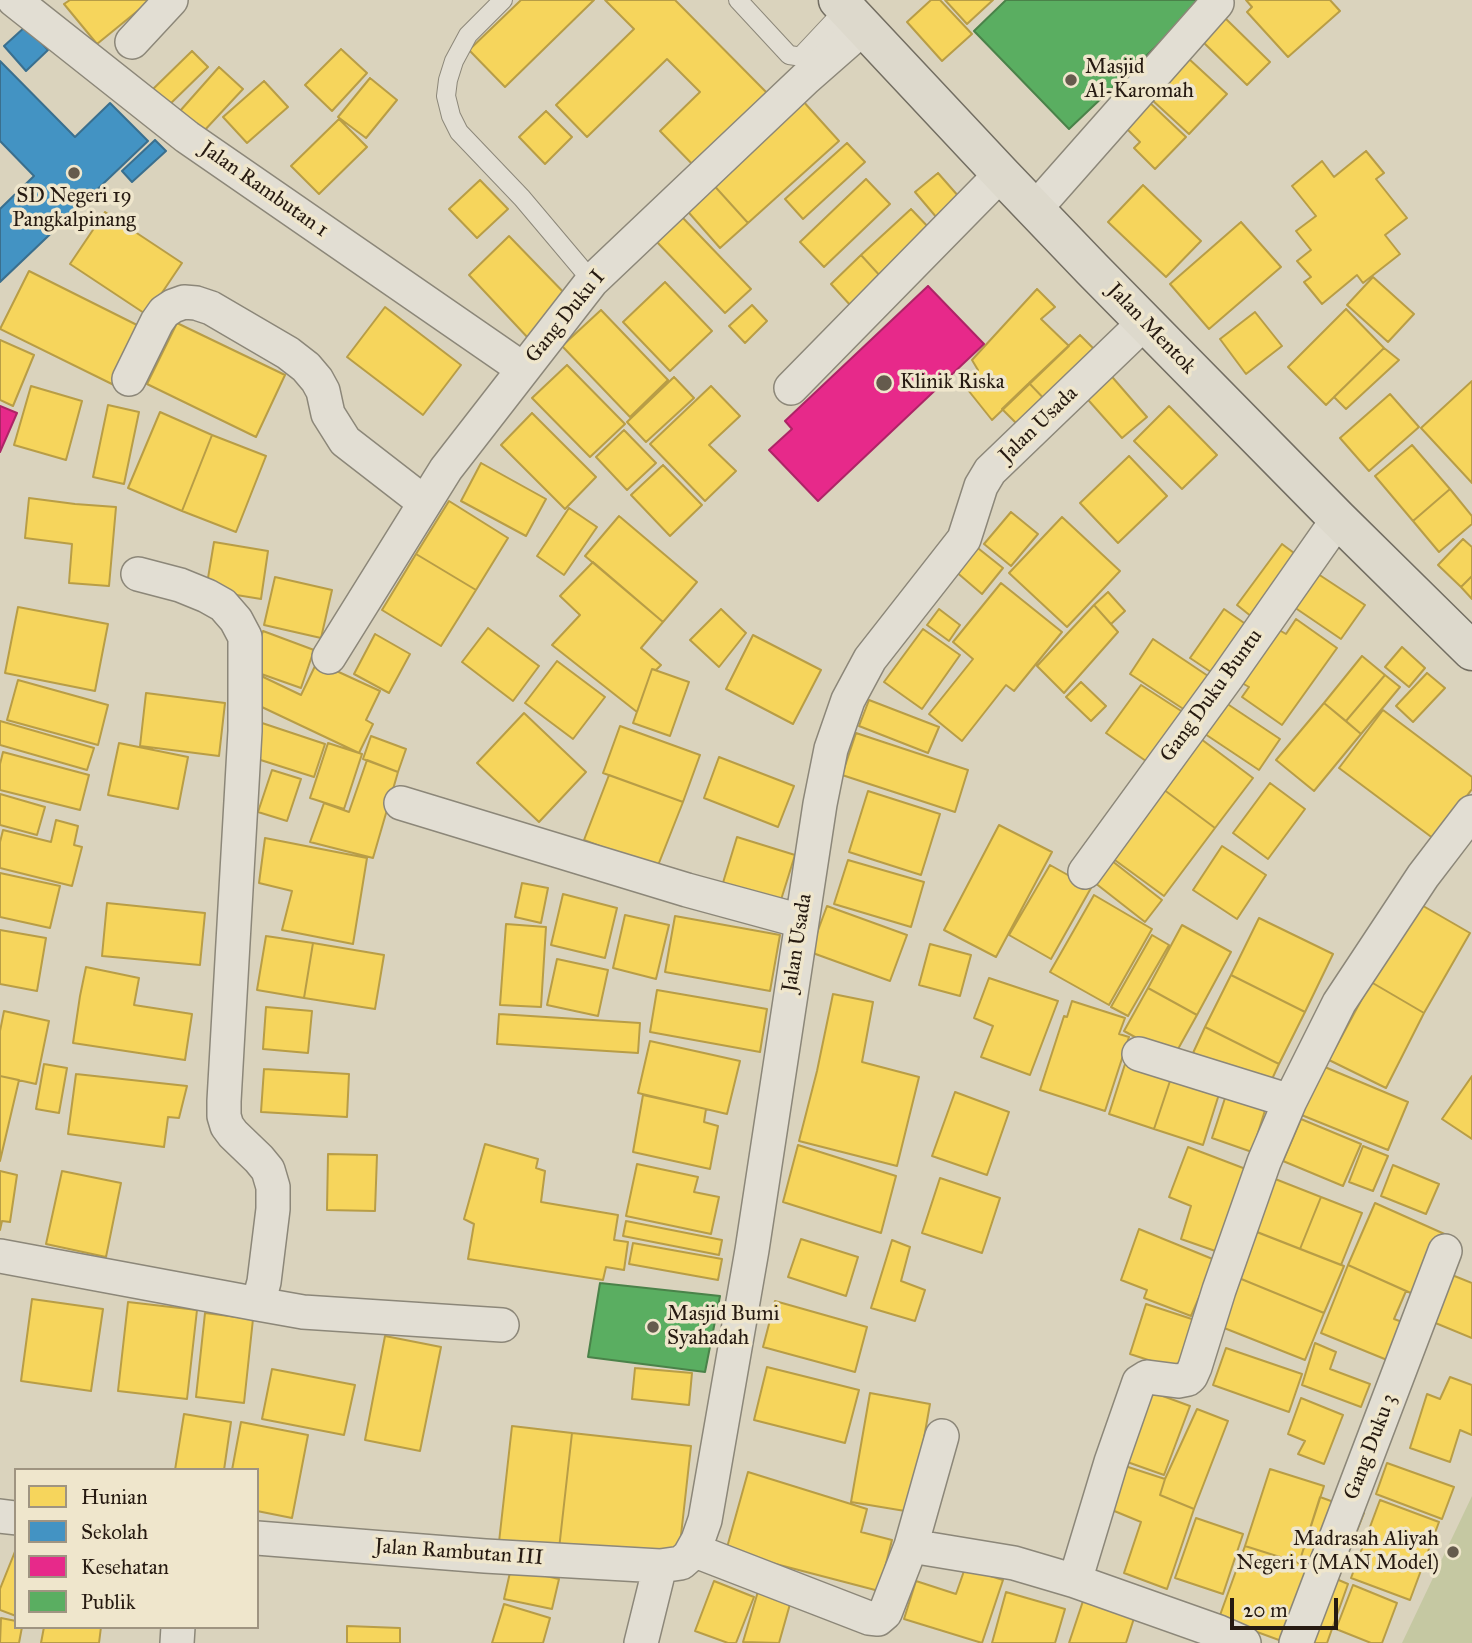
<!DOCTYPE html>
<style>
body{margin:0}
#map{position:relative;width:1472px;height:1643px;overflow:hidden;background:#dad3bd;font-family:"IM FELL Great Primer",serif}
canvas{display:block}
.legend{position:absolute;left:14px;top:1468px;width:245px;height:161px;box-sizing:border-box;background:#efe6cc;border:2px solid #9f9481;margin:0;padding:9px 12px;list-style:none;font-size:21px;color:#261a11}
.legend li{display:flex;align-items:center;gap:14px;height:35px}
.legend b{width:35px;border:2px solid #9f9481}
.scale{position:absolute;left:1230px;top:1598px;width:108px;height:32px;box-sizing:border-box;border:4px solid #261a11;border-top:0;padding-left:9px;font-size:21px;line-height:24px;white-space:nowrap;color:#261a11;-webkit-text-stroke:5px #efe6cc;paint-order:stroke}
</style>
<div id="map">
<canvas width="1472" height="1643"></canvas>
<ul class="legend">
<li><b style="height:19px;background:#f6d55c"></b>Hunian</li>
<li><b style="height:19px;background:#4393c3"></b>Sekolah</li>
<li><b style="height:19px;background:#e7298a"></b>Kesehatan</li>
<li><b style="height:19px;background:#5aae61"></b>Publik</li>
</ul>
<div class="scale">20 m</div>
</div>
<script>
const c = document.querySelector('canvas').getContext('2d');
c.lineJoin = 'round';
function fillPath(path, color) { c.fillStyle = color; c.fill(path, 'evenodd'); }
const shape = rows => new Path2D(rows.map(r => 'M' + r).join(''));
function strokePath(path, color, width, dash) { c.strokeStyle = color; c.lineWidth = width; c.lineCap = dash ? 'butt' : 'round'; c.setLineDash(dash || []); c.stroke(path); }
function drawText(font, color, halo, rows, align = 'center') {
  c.font = font + ' "IM FELL Great Primer",serif'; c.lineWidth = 7; c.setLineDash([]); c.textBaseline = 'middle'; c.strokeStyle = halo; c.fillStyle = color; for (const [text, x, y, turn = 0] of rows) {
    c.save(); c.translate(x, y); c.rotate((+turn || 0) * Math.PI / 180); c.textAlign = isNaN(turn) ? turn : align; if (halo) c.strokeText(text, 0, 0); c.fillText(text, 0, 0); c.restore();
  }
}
fillPath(shape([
 [1472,1496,1472,1643,1402,1643]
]), '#c5c8a2');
const homes = shape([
 [70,0,151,0,97,44,64,4,70,0],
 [521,0,594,0,505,87,469,50,521,0],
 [605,0,675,0,770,96,696,168,660,131,700,92,667,59,587,137,556,105,634,29,605,0],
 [931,0,940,0,972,34,942,61,907,22,931,0],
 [945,0,993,0,967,24,945,0],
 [1246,0,1330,0,1340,11,1288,57,1247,12,1252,7,1246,0],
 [1225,18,1270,62,1247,85,1202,41,1225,18],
 [341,49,367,73,332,111,305,85,341,49],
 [192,51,208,67,168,106,152,90,192,51],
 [1189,59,1227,94,1189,134,1151,99,1189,59],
 [219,67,243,89,203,132,180,111,219,67],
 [370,78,397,100,366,138,338,117,370,78],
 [264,81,288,107,247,143,223,117,264,81],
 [802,100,839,141,748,223,710,181,802,100],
 [1148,101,1186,137,1155,169,1134,148,1140,142,1124,126,1148,101],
 [546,111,572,137,545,164,519,137,546,111],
 [339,119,367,147,319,194,291,166,339,119],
 [847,143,865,162,803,219,785,199,847,143],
 [1366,151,1384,173,1376,179,1407,218,1385,235,1400,254,1363,283,1357,275,1322,304,1304,282,1311,277,1297,261,1311,250,1296,231,1316,216,1292,186,1322,161,1334,177,1366,151],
 [938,173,960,198,937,218,915,192,938,173],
 [866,179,890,204,824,267,800,242,866,179],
 [480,180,508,209,477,238,449,209,480,180],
 [710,181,748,223,720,248,683,206,710,181],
 [1143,185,1201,241,1166,277,1108,222,1143,185],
 [911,209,932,231,882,278,861,255,911,209],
 [105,212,182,263,147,315,70,264,105,212],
 [682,217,751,289,725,313,656,241,682,217],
 [1241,222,1281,267,1209,329,1170,284,1241,222],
 [509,236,571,300,529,339,469,275,509,236],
 [861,255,882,278,851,306,831,284,861,255],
 [29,271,149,331,120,388,0,329,29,271],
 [1373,277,1414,314,1388,342,1347,305,1373,277],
 [665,282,712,331,670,371,623,322,665,282],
 [1037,289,1055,307,1041,319,1069,346,992,420,964,385,978,370,972,360,1037,289],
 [752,305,767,321,745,343,729,326,752,305],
 [385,307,461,365,423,415,347,357,385,307],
 [1346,309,1384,348,1326,405,1288,367,1346,309],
 [601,310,668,380,630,417,562,346,601,310],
 [1255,312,1282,346,1246,374,1220,339,1255,312],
 [177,323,285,375,256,437,147,384,177,323],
 [1080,335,1101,356,1050,405,1029,383,1080,335],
 [0,340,34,355,13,406,0,400,0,340],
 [1384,348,1399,360,1346,409,1334,397,1384,348],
 [567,365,625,424,590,457,532,398,567,365],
 [1107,371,1147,417,1122,438,1082,393,1107,371],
 [674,377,694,398,646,442,627,422,674,377],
 [1472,381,1472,483,1421,428,1472,381],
 [1029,383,1050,405,1023,430,1002,409,1029,383],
 [31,386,82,401,66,460,14,445,31,386],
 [711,386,740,416,709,445,736,471,705,501,650,444,711,386],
 [1390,394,1419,427,1369,471,1340,438,1390,394],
 [108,405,139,412,124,484,93,477,108,405],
 [1169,406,1217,455,1182,489,1134,441,1169,406],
 [160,412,212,435,182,511,128,488,160,412],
 [532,413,596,477,565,509,501,445,532,413],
 [624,430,656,463,627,490,596,457,624,430],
 [212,435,266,456,236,532,182,511,212,435],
 [1412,445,1450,489,1413,521,1375,476,1412,445],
 [1129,456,1167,496,1118,543,1080,503,1129,456],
 [481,463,546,499,526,536,461,501,481,463],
 [663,465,702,505,670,536,631,495,663,465],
 [1450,489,1472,516,1472,524,1439,552,1413,521,1450,489],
 [29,498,75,504,116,507,109,586,69,583,72,544,25,538,29,498],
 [449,501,508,538,476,590,416,554,449,501],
 [569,508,597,527,564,575,537,556,569,508],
 [1011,512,1038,534,1011,566,984,544,1011,512],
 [619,516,697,582,663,622,585,556,619,516],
 [1062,517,1120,571,1067,627,1009,573,1062,517],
 [1463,539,1472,547,1472,576,1461,587,1438,565,1463,539],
 [214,542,268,551,261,599,206,590,214,542],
 [1282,544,1298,556,1252,617,1237,605,1282,544],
 [974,545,1003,568,982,594,954,570,974,545],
 [416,554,476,590,441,646,382,610,416,554],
 [593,562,663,622,641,648,661,665,656,670,652,669,637,712,552,645,580,615,560,596,593,562],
 [1312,570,1365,605,1341,639,1288,603,1312,570],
 [1472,576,1472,599,1461,587,1472,576],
 [275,577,332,590,321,638,264,625,275,577],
 [1001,583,1062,632,1014,691,1006,685,962,741,929,714,973,659,953,642,1001,583],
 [1108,592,1125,611,1111,624,1094,605,1108,592],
 [1094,605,1118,632,1064,693,1037,666,1094,605],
 [18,607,108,624,95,691,5,673,18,607],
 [721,609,746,633,719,667,690,640,721,609],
 [939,609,960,625,949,641,927,625,939,609],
 [1224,609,1247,625,1214,674,1190,658,1224,609],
 [1296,619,1337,648,1282,725,1242,697,1249,687,1233,678,1267,623,1286,634,1296,619],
 [488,628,539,666,513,701,462,662,488,628],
 [923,629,960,655,922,709,884,682,923,629],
 [263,631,314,650,301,688,250,670,263,631],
 [375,634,410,654,389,693,354,674,375,634],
 [753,635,821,670,793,724,726,689,753,635],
 [1153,639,1214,680,1191,714,1130,674,1153,639],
 [1402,647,1425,668,1409,687,1385,667,1402,647],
 [1362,656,1385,675,1346,721,1324,703,1362,656],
 [557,661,605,697,573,739,525,703,557,661],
 [317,662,380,691,366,720,373,724,359,753,247,700,259,675,301,695,317,662],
 [652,669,689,682,670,736,633,723,652,669],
 [1427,673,1445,688,1413,722,1396,706,1427,673],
 [1385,675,1400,687,1361,734,1346,721,1385,675],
 [18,680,108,705,98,745,7,720,18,680],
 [1081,682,1106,706,1091,721,1066,697,1081,682],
 [1141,685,1189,716,1153,766,1106,733,1141,685],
 [146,693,225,703,219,756,140,746,146,693],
 [1220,699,1280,739,1259,770,1199,730,1220,699],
 [869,700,939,727,928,753,859,726,869,700],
 [1324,703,1361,734,1314,791,1276,760,1324,703],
 [1383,710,1472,777,1472,789,1434,839,1339,768,1383,710],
 [524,713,586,772,539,822,477,763,524,713],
 [0,721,94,748,87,770,0,745,0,721],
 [259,722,325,744,314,777,248,756,259,722],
 [620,726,700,755,683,802,603,773,620,726],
 [856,733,968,770,955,812,842,775,856,733],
 [371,736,406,749,398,772,363,759,371,736],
 [1197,736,1253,778,1215,828,1159,786,1197,736],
 [119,743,188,757,178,809,108,795,119,743],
 [328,743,362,754,344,809,310,798,328,743],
 [3,752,89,775,80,810,0,790,0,764,3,752],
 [719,757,794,786,778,827,704,798,719,757],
 [367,760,398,772,373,858,310,842,324,803,349,812,367,760],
 [272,770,301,779,287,821,258,812,272,770],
 [609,775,683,802,657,868,584,840,609,775],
 [1270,783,1305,809,1268,859,1233,833,1270,783],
 [1159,786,1215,828,1164,896,1108,855,1159,786],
 [868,791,940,814,921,875,849,852,868,791],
 [0,794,45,807,37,835,0,825,0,794],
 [56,820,78,826,74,845,82,847,72,886,0,868,0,842,3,830,51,842,56,820],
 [999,825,1052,852,996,957,944,930,999,825],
 [737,837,795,855,780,903,722,886,737,837],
 [265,838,367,858,353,944,282,930,292,891,259,883,265,838],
 [1222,846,1266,875,1237,919,1193,890,1222,846],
 [1107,857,1162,900,1145,922,1090,879,1107,857],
 [848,860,924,882,911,927,834,904,848,860],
 [1050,865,1091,888,1051,959,1009,935,1050,865],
 [0,873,60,886,50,928,0,917,0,873],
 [522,883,548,888,541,923,515,917,522,883],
 [563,894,617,908,605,958,551,945,563,894],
 [1094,895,1152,929,1109,1005,1050,972,1094,895],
 [107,903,205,913,200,965,102,956,107,903],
 [1418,903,1470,933,1424,1013,1371,982,1418,903],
 [827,906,907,935,890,981,810,952,827,906],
 [625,915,669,925,656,979,613,968,625,915],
 [675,916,780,935,770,991,665,972,675,916],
 [1259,918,1333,954,1305,1012,1231,975,1259,918],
 [506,924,546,927,541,1007,500,1005,506,924],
 [1182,925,1231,952,1197,1015,1148,988,1182,925],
 [0,930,46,938,37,991,0,984,0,930],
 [1152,935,1169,945,1128,1016,1111,1007,1152,935],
 [266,936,313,943,304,998,257,990,266,936],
 [313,943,384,955,375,1009,304,998,313,943],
 [930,944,971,955,960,996,919,985,930,944],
 [557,959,608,970,598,1016,547,1005,557,959],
 [86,967,139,978,134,1005,192,1014,185,1060,73,1043,80,996,86,967],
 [1231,975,1305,1012,1279,1064,1205,1027,1231,975],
 [989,978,1058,1001,1030,1075,981,1057,993,1026,974,1018,989,978],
 [1371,982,1424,1013,1386,1088,1329,1060,1371,982],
 [1148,988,1197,1015,1173,1058,1124,1031,1148,988],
 [657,990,767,1009,760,1052,650,1032,657,990],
 [833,994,873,1002,862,1062,919,1077,897,1166,799,1141,817,1071,833,994],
 [1072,1001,1125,1018,1119,1034,1129,1037,1105,1111,1040,1090,1064,1016,1067,1017,1072,1001],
 [266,1007,312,1011,308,1053,263,1049,266,1007],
 [4,1011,49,1021,36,1084,0,1076,0,1031,4,1011],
 [499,1014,640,1023,638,1053,497,1044,499,1014],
 [1205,1027,1279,1064,1267,1090,1193,1053,1205,1027],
 [650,1041,740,1061,727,1114,638,1093,650,1041],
 [1126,1061,1172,1075,1154,1129,1109,1114,1126,1061],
 [44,1064,67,1068,59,1113,36,1109,44,1064],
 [1320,1065,1408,1102,1388,1150,1299,1114,1320,1065],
 [264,1069,349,1074,347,1117,261,1112,264,1069],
 [76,1074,187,1086,179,1118,168,1117,164,1147,68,1134,76,1074],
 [1172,1075,1220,1091,1203,1145,1154,1129,1172,1075],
 [0,1076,19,1080,0,1161,0,1076],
 [1472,1076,1472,1139,1442,1119,1472,1076],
 [955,1092,1009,1112,987,1175,932,1156,955,1092],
 [1227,1092,1267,1104,1252,1152,1212,1138,1227,1092],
 [643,1095,706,1109,704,1122,718,1126,710,1169,633,1152,643,1095],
 [1301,1119,1361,1144,1343,1186,1283,1161,1301,1119],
 [485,1144,538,1159,536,1168,545,1171,541,1202,618,1215,614,1240,628,1242,624,1270,606,1267,603,1280,468,1259,474,1224,464,1219,485,1144],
 [798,1145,896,1176,881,1233,783,1202,798,1145],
 [1363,1146,1388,1156,1373,1191,1349,1182,1363,1146],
 [1188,1147,1251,1171,1221,1253,1181,1239,1191,1206,1169,1197,1188,1147],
 [328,1154,377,1155,375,1211,327,1210,328,1154],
 [637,1164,698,1177,694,1192,719,1197,711,1234,626,1216,637,1164],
 [1393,1165,1439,1184,1426,1214,1381,1196,1393,1165],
 [0,1171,17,1175,10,1222,2,1221,0,1230,0,1171],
 [62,1171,121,1183,106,1257,46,1244,62,1171],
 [1265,1175,1321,1197,1300,1249,1244,1227,1265,1175],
 [940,1178,1000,1198,982,1253,922,1233,940,1178],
 [1321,1197,1362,1213,1341,1265,1300,1249,1321,1197],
 [1375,1203,1449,1236,1422,1298,1348,1265,1375,1203],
 [626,1221,722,1240,719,1255,623,1236,626,1221],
 [1139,1229,1215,1260,1191,1316,1144,1298,1147,1290,1121,1280,1139,1229],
 [1252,1230,1344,1266,1324,1313,1234,1276,1252,1230],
 [801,1239,858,1257,846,1296,788,1277,801,1239],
 [892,1240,910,1247,901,1281,925,1290,915,1321,871,1308,892,1240],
 [633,1243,722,1259,718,1280,629,1264,633,1243],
 [1348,1265,1406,1291,1394,1319,1430,1332,1414,1371,1321,1333,1348,1265],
 [1452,1275,1472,1283,1472,1338,1433,1322,1452,1275],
 [1234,1276,1324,1313,1305,1360,1214,1324,1234,1276],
 [32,1299,103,1309,91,1391,21,1381,32,1299],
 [775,1301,867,1327,855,1372,763,1347,775,1301],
 [128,1302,197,1310,187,1399,118,1391,128,1302],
 [1146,1304,1204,1323,1188,1373,1130,1354,1146,1304],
 [205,1313,253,1319,244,1403,196,1397,205,1313],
 [385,1336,441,1347,420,1451,365,1440,385,1336],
 [1315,1343,1336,1352,1330,1369,1370,1384,1361,1407,1302,1385,1315,1343],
 [1226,1348,1302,1374,1289,1412,1213,1385,1226,1348],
 [767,1367,859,1390,845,1443,754,1420,767,1367],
 [635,1368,692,1373,689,1405,632,1399,635,1368],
 [272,1369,355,1385,344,1435,262,1419,272,1369],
 [1450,1377,1472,1385,1472,1435,1460,1430,1450,1462,1410,1448,1427,1394,1440,1399,1450,1377],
 [1141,1388,1190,1406,1164,1475,1116,1458,1141,1388],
 [870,1393,930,1404,911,1512,851,1502,870,1393],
 [1301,1398,1343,1415,1324,1464,1298,1454,1305,1441,1288,1434,1301,1398],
 [1197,1409,1228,1421,1194,1509,1160,1495,1165,1479,1197,1409],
 [184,1414,231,1422,224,1470,175,1470,184,1414],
 [241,1422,308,1435,292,1518,257,1511,257,1470,232,1470,241,1422],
 [512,1426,572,1433,559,1549,499,1542,512,1426],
 [572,1433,691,1446,678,1562,559,1549,572,1433],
 [1387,1463,1454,1487,1442,1519,1376,1494,1387,1463],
 [1122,1465,1165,1479,1160,1495,1194,1509,1167,1589,1124,1573,1141,1522,1107,1508,1122,1465],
 [1270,1469,1324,1486,1299,1563,1245,1546,1270,1469],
 [748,1472,867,1509,861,1532,892,1540,879,1591,726,1551,748,1472],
 [1320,1497,1364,1513,1338,1579,1299,1563,1320,1497],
 [1380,1500,1439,1522,1410,1600,1351,1578,1380,1500],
 [1196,1518,1243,1534,1223,1594,1175,1578,1196,1518],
 [1245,1546,1299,1563,1348,1584,1327,1643,1287,1643,1219,1618,1245,1546],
 [16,1549,16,1616,0,1610,0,1589,16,1549],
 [511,1568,559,1579,552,1609,504,1599,511,1568],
 [965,1568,1003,1580,982,1643,904,1619,916,1581,956,1594,965,1568],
 [714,1581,754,1597,736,1643,728,1643,695,1631,714,1581],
 [1353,1585,1397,1603,1382,1643,1371,1643,1336,1629,1353,1585],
 [759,1588,792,1597,779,1643,743,1642,759,1588],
 [1006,1592,1065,1609,1055,1643,992,1643,1006,1592],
 [1085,1595,1136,1612,1126,1643,1069,1643,1085,1595],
 [504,1604,550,1618,543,1643,492,1643,504,1604],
 [1,1618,16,1621,16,1627,22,1627,19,1643,0,1643,1,1618],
 [347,1626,400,1628,400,1643,347,1643,347,1626],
 [44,1627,101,1627,99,1643,41,1643,44,1627]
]);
fillPath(homes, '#f6d55c');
strokePath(homes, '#b89d46', 2);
const schools = shape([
 [26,26,48,50,26,71,4,46,26,26],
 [0,61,75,137,110,103,148,141,0,282,0,209,34,176,0,141,0,61],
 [155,140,166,151,132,182,122,171,155,140]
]);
fillPath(schools, '#4393c3');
strokePath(schools, '#3a6f8e', 2);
const health = shape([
 [928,286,984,344,818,501,769,450,792,429,785,421,928,286],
 [0,406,17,413,0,452,0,406]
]);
fillPath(health, '#e7298a');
strokePath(health, '#ad2466', 2);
const public = shape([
 [1006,0,1205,0,1069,129,974,31,1006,0],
 [600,1283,720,1296,705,1372,588,1357,600,1283]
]);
fillPath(public, '#5aae61');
strokePath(public, '#4a8249', 2);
const lane = shape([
 [503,0,468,35,454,61,448,80,446,96,451,116,459,132,522,198,592,281],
 [738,0,789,55,796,56,801,56,846,8]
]);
const street = shape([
 [14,0,187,137,523,369],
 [132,42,171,0],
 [1035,209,1217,3],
 [129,379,157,322,164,312,173,306,184,302,196,303,211,308,288,353,306,367,317,380,323,391,328,414,345,441,425,503],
 [791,388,1001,174],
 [138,574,180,585,207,596,223,605,236,620,245,637,245,731,224,1101,224,1116,227,1126,233,1134,259,1159,268,1170,273,1187,273,1209,264,1282,258,1304,303,1312,502,1325],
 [329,657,446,469,592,281,806,78,863,28],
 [401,803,687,890,801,921],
 [1085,872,1228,676,1338,519],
 [1139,1054,1290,1101],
 [0,1256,258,1304],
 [0,1516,16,1518],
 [257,1538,485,1556,660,1566],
 [911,1546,942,1436],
 [693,1550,869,1618,878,1619,885,1613,911,1546,1014,1563,1075,1581,1219,1632,1244,1643],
 [1075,1581,1111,1462,1139,1382,1147,1377,1178,1381,1188,1379,1191,1376,1195,1367,1219,1290,1264,1162,1290,1101,1339,1003,1423,876,1472,812],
 [177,1643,178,1627],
 [641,1643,660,1566,681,1563,689,1556,698,1540,705,1520,752,1250,820,804,831,749,848,700,870,659,964,539,981,486,990,471,1145,322],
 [1296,1643,1445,1251]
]);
const highway = shape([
 [838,0,1001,174,1092,269,1338,519,1472,651]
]);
strokePath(lane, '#8c8779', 20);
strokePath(street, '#8c8779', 36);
strokePath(highway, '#736e62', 41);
strokePath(lane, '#e2ded3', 18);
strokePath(street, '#e2ded3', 33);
strokePath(highway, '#ddd9cc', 38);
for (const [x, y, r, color] of [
 [1071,80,7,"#655b4d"],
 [74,173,7,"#655b4d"],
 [884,383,9,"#655b4d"],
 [653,1327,7,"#655b4d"],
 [1453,1552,7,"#655b4d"]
]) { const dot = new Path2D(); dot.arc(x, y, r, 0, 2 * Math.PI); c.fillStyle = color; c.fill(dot); strokePath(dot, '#efe6cc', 2.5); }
drawText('21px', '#261a11', '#efe6cc', [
 ["Masjid",1085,68],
 ["Al-Karomah",1085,92],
 ["SD Negeri 19",74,197,"center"],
 ["Pangkalpinang",74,221,"center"],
 ["Klinik Riska",900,383],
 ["Masjid Bumi",667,1315],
 ["Syahadah",667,1339],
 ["Madrasah Aliyah",1439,1540,"right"],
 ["Negeri 1 (MAN Model)",1439,1564,"right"]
], 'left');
drawText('21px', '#261a11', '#efe6cc', [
 ["Jalan Rambutan 1",264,190,35],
 ["Gang Duku I",566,317,-51],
 ["Jalan Mentok",1151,329,46],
 ["Jalan Usada",1039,425,-44],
 ["Gang Duku Buntu",1212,696,-54],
 ["Jalan Usada",798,943,-81],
 ["Gang Duku 3",1371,1447,-69],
 ["Jalan Rambutan III",459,1553,4]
]);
</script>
